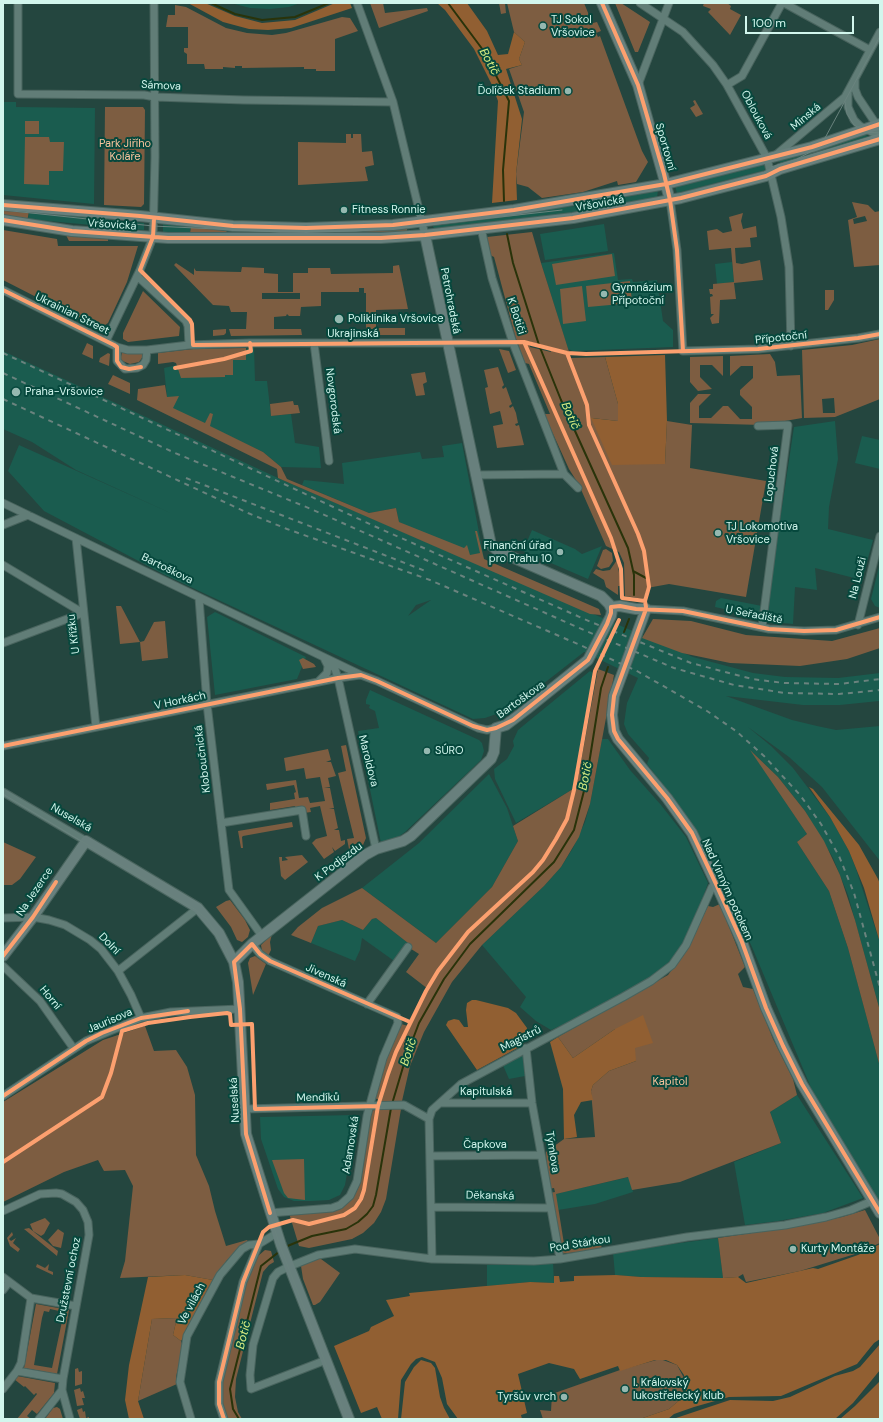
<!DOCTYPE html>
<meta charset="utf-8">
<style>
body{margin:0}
#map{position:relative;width:883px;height:1422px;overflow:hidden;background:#24463f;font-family:"DM Sans",sans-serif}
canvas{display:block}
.frame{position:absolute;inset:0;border:4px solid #d2f6ed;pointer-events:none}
.scale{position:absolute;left:745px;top:16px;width:109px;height:18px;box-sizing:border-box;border:2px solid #d2f6ed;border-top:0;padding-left:5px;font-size:12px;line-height:14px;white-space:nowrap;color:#d2f6ed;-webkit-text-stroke:3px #06483d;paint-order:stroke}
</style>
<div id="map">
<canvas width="883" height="1422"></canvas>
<div class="frame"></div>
<div class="scale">100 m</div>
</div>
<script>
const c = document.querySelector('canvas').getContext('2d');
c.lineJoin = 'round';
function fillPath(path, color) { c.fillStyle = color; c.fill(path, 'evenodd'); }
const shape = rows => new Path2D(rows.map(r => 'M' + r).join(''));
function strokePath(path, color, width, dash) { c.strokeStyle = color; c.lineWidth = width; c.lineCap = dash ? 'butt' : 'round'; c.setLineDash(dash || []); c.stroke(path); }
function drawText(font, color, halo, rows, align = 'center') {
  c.font = font + ' "DM Sans",sans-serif'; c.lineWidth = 4; c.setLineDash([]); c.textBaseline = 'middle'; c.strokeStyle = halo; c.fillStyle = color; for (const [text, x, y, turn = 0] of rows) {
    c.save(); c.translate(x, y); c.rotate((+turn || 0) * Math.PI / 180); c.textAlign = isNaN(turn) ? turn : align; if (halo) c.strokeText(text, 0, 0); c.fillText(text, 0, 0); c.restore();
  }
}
fillPath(shape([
 [231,3,300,3,289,7,270,9,250,8],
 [3,102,16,102,16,107,95,108,94,204,3,195],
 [863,133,872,139,783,165,776,159],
 [763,163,766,170,677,193,675,186],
 [658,190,657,198,596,211,437,231,433,227,433,223,583,205],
 [29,211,144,223,144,230,28,219],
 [163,224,191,227,190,233,163,232],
 [604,224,608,251,545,260,540,234],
 [614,253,618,280,632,279,633,282,657,280,663,321,673,330,673,347,573,351,568,349,541,263],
 [732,262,734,282,717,284,715,264],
 [254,347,255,381,267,381,271,416,291,414,295,443,319,447,321,468,281,467,263,452,171,409,167,397,164,368],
 [3,351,278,478,693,657,753,673,785,677,838,678,880,673,879,701,840,705,803,705,726,696,792,720,817,726,836,730,880,726,880,861,822,787,789,757,748,727,771,746,793,768,830,817,849,851,856,869,880,943,880,1011,848,895,833,858,805,811,778,777,752,752,807,834,797,842,829,891,848,948,880,1067,880,1203,812,1090,752,947,697,832,681,808,647,764,649,758,628,734,624,724,627,703,638,678,584,652,543,684,537,686,502,712,485,718,473,719,165,575,44,511,8,471,19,445,175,515,76,470,32,442,3,429],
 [431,600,408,616,416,605],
 [835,421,838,459,829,507,828,529,873,540,862,580,815,568,817,590,795,587,793,624,772,622,766,614,794,427],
 [862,436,880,440,880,469,855,463],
 [462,443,485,564,399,522,396,508,369,513,302,485,304,480,344,484,342,463,420,452,422,459,444,457,442,446],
 [532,530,575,549,582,554,602,546,588,579,523,551],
 [880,563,880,608,875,606,871,599],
 [721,598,762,606,760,617,715,607,716,601],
 [215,612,306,657,297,679,215,695,207,617],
 [590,671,593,673,573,789,516,823,495,779,494,769,507,759,514,746,513,741,518,730],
 [370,690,479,740,482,743,484,751,481,760,405,832,394,840,381,843,358,731,379,728,375,711,369,708,370,705,366,704,366,700],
 [602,739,608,739,630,770,661,805,686,837,708,883,696,918,679,951,665,966,656,975,591,1012,551,1030,536,1021,520,1007,526,997,482,945,544,886,561,867,573,848,585,822,590,804],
 [489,774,507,808,518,841,492,887,436,943,362,888,419,843],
 [376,918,408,943,408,947,397,963,362,938,360,950,355,961,311,943,318,926,342,920,363,930,372,919],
 [523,1054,525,1076,509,1079,502,1063],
 [797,1095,863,1198,823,1213,778,1221,745,1225,734,1162,781,1143,770,1112],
 [356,1115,357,1116,345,1185,340,1195,329,1200,311,1201,294,1201,284,1197,278,1189,261,1139,260,1117],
 [629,1177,633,1192,595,1204,558,1210,555,1194],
 [718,1238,723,1278,641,1277,615,1275,613,1252],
 [553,1262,554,1283,530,1282,487,1286,487,1265]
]), '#1a5c4f');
fillPath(shape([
 [370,3,383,3,385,13,427,8,428,11,379,28],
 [499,3,505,3,506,13,501,14],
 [507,3,584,3,591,20,593,23,597,22,601,31,596,33,598,37,600,36,642,151,648,162,636,182,618,185,617,181,583,192,542,198,528,187,517,184,516,174,524,112,509,69,522,65,519,59,525,42,514,32],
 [615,3,621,3,650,22,638,52,635,52],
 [704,3,727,3,731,6,730,9,741,15,730,35,708,12,711,9,703,6],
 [175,5,186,7,226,28,247,33,272,35,286,33,342,17,350,18,358,31,335,39,335,71,316,71,316,69,304,69,304,67,242,68,242,66,235,66,235,68,223,67,223,69,205,69,204,64,187,64,187,54,184,52,184,48,188,48,188,27,166,27,168,15,175,15],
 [695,100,703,114,696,117,690,108,695,105,693,101],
 [105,107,143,107,145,110,144,204,141,207,104,205],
 [25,121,39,121,39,134,25,134],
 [346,134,351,134,351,138,353,138,353,134,361,134,362,152,372,151,374,165,365,167,368,181,298,185,298,142,346,143],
 [25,137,49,137,50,142,64,142,63,171,49,171,49,185,24,184],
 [852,202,868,205,875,212,880,211,880,265,854,267,848,220,857,217],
 [865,216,867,221,854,224,853,219],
 [3,208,29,211,27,222,3,217],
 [743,213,741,221,743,229,756,226,757,237,750,238,751,247,735,248,736,263,742,264,760,260,763,280,734,283,736,299,720,300,719,323,712,324,710,318,714,314,711,314,710,297,713,296,712,294,710,294,709,289,713,289,713,284,734,282,731,248,709,250,707,231,717,229,723,233,732,231,729,217],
 [407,226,407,233,238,236,239,229],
 [191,227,227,229,226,235,190,233],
 [3,230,57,239,58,246,138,246,127,282,108,323,102,327,89,324,3,280],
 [532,232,541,263,571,358,605,357,618,404,618,421,592,418,665,464,667,421,692,425,690,468,766,481,746,597,669,584,647,588,644,599,625,596,624,563,619,552,606,546,579,485,569,469,544,414,550,414,529,364,525,363,516,339,494,257,490,255,487,237],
 [528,341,549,347,551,352,530,347],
 [66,235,108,239,108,241,69,241],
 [612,254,615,276,556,285,552,264],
 [176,263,194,275,194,268,196,271,241,272,242,267,264,268,264,273,278,274,278,292,293,292,293,273,308,273,308,268,330,268,331,274,393,273,393,266,399,265,408,309,376,310,376,328,405,328,405,335,366,335,366,293,364,293,364,288,359,288,359,292,321,292,321,306,301,307,300,316,289,316,287,314,286,316,274,317,274,329,301,329,302,335,231,336,229,329,246,329,247,312,231,312,229,306,213,305,174,265],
 [262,293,300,293,300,299,262,299],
 [630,281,632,303,588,307,586,286],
 [582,286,586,321,563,324,560,289],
 [825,290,834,290,834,300,828,310,825,310],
 [143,291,180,327,179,336,128,342,123,339,123,333],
 [226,329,226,333,224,335,213,336,213,330],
 [880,339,880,399,835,417,804,418,802,350,852,345],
 [834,398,835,413,823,413,822,399],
 [87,343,93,346,93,359,82,354],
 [246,348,246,360,233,360,233,375,225,375,225,377,181,378,176,363,173,362,158,364,158,353,193,349],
 [499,349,509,351,516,370,508,373],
 [108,353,110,354,109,366,99,362,100,358],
 [122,353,142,354,144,355,139,362,130,364,120,360],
 [770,354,775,362,777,376,800,375,802,418,762,425,690,423,690,403,698,394,711,394,699,406,699,418,711,418,723,406,728,406,740,419,752,419,752,407,740,395,740,390,753,378,753,366,741,366,730,376,730,356],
 [723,356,723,376,712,365,700,365,700,377,712,389,698,391,690,382,690,357],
 [498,367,504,385,502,387,503,389,506,387,512,404,509,406,510,408,513,406,516,413,518,423,515,424,516,426,519,425,524,445,497,448,493,426,503,424,500,411,490,414,485,388,488,387,484,370],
 [425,372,427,382,423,384,425,395,416,396,411,374],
 [113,375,130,383,130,394,108,384],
 [165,385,167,397,179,396,173,408,205,423,210,413,213,414,210,426,263,452,281,467,287,479,369,513,396,508,399,522,464,548,467,545,470,555,480,553,475,531,477,531,484,559,599,609,601,615,590,614,278,478,277,469,137,400,138,389],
 [293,401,294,405,298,405,300,413,271,416,270,404],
 [606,549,612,553,613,561,609,567,601,569,597,566,603,550],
 [617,560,620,579,620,586,618,586,618,595,606,587,604,580,593,573,596,569,603,571,610,570],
 [116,606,121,606,140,642,144,641,154,622,165,621,168,658,142,661,140,642,120,644],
 [653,619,691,621,746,635,832,641,880,628,880,648,847,659,800,666,730,663,682,653,642,638],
 [303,658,314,664,316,667,303,669,299,660],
 [598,669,614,675,590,804,579,837,561,867,544,886,482,945,452,982,424,1032,410,1066,402,1101,382,1101,372,1097,398,1023,408,1026,406,1032,428,989,406,972,419,954,408,947,408,943,376,918,372,919,363,930,342,920,318,926,311,943,291,935,298,927,322,908,362,888,436,943,492,887,518,841,513,826,573,789,576,789],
 [346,745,366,838,363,845,353,853,349,849,347,839,354,838,338,773,346,771,341,746],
 [328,749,331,760,326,762,331,762,336,776,328,778,330,787,324,788,330,788,334,808,329,809,334,809,338,828,334,830,339,830,341,841,345,840,345,844,335,851,332,847,334,852,324,859,312,843,316,839,327,836,320,806,310,808,311,812,297,814,295,806,270,810,270,803,295,799,294,793,296,792,294,785,267,790,266,784,296,780,299,798,308,797,310,803,325,801,320,777,306,779,304,768,286,771,284,758],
 [750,750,778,777,805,811,824,841,840,875,855,920,880,1011,880,1067,848,948,829,891,797,842,807,834],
 [292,822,293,827,243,836,242,837,243,848,241,848,238,831],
 [3,842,36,857,20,879,12,885,3,885],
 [302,855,308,862,285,880,281,876,279,857,282,857,282,861,288,860,285,857],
 [230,900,245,920,250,930,248,937,242,942,237,940,231,927,216,907,226,901],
 [720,904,745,967,738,974,743,987,753,989,773,1039,793,1079,797,1095,770,1112,781,1143,680,1182,632,1190,628,1177,556,1194,565,1250,601,1244,602,1250,557,1254,549,1193,555,1192,554,1188,548,1189,546,1152,564,1139,595,1137,591,1091,593,1085,609,1071,636,1061,615,1029,573,1058,558,1037,668,975,684,954,708,906,713,907],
 [272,934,270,942,271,950,268,956,262,951,261,945],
 [255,956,266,964,253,995,248,963,250,958],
 [145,1026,154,1051,176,1050,187,1067,195,1095,196,1155,209,1186,215,1211,226,1246,247,1240,249,1243,241,1246,227,1260,213,1280,185,1275,120,1278,125,1261,133,1186,125,1170,104,1171,98,1160,64,1172,3,1202,3,1102,103,1040],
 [381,1109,401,1109,386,1199,381,1212,374,1223,363,1233,352,1239,309,1248,299,1246,289,1213,340,1205,357,1181,368,1111],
 [304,1159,305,1200,288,1198,284,1193,272,1160],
 [865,1210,880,1239,880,1243,855,1254,800,1271,746,1282,743,1274,738,1277,723,1278,718,1238,798,1226,842,1217],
 [45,1218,50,1223,44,1234,41,1236,33,1231,30,1224],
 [29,1228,58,1251,57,1256,24,1229],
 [58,1229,64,1233,61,1248,53,1246,48,1240],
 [12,1232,13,1235,9,1239,11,1241,16,1238,13,1243,20,1249,18,1252,10,1246,7,1238],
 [265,1250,271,1251,274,1262,269,1265,263,1272,236,1379,235,1397,238,1412,242,1419,228,1419,223,1405,223,1377,248,1277,258,1256],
 [316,1258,321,1259,340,1273,320,1302,315,1305,313,1305,303,1279,301,1266],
 [37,1264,45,1268,49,1264,48,1270,53,1272,53,1275,36,1267],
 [36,1304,69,1310,57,1374,24,1368],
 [50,1309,64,1312,52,1368,34,1365,42,1318,44,1311,49,1312],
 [177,1318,173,1335,181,1341,183,1347,176,1377,177,1384,138,1401,152,1319],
 [660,1359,677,1365,685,1380,682,1398,669,1409,640,1419,543,1419,540,1410,551,1411,552,1394,620,1370],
 [78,1368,79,1372,82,1371,82,1384,75,1386,75,1369],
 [17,1376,55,1383,54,1393,33,1419,37,1414,32,1410,27,1416,31,1419,17,1419,37,1394,36,1393,34,1395,25,1386,24,1387,14,1379],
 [80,1388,81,1392,83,1391,85,1398,82,1398,84,1405,77,1406,74,1390],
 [57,1407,60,1409,63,1419,45,1419,53,1408],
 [82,1408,83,1412,85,1411,86,1418,89,1417,89,1419,80,1419,77,1410]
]), '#7d5d41');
fillPath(shape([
 [188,3,205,3,235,16,262,23,295,20,335,3,350,3,352,8,291,28,268,30,249,29,223,22],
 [437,3,467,3,487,31,498,55,508,54,514,32,525,42,519,59,522,65,506,69,522,119,516,174,517,200,492,203,498,101,492,85,474,49,445,10],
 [665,355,667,421,665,464,612,465,591,418,618,421,618,404,605,357],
 [809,787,813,789,859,845,878,879,880,884,880,943,864,888,849,851,830,817],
 [472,1000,476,1000,508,1008,516,1013,527,1028,526,1038,523,1045,477,1070,446,1025,448,1021,454,1019,459,1020,464,1027,468,1027,466,1010,467,1003],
 [643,1015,653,1043,635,1048,636,1061,609,1071,593,1085,591,1091,593,1100,581,1102,574,1115,577,1137,564,1139,563,1089,550,1042,558,1037,573,1058,615,1029],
 [880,1244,880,1339,874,1343,857,1364,781,1396,729,1397,694,1407,674,1414,668,1419,640,1419,669,1409,682,1398,686,1386,684,1375,677,1365,666,1360,655,1360,620,1371,618,1366,580,1379,574,1369,549,1363,518,1374,527,1413,521,1415,522,1419,458,1419,447,1404,442,1378,435,1362,422,1357,416,1359,411,1364,401,1380,398,1419,382,1419,377,1407,361,1413,334,1346,369,1331,371,1327,394,1316,386,1300,410,1296,409,1293,530,1282,554,1283,554,1276,559,1276,560,1282,574,1281,574,1276,616,1275,641,1277,723,1278,738,1277,746,1283,813,1268,818,1269,858,1255],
 [185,1275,213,1280,188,1331,181,1341,173,1335,177,1318,152,1319,138,1401,144,1419,129,1419,125,1400,129,1365,148,1277],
 [880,1344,880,1370,853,1403,835,1419,673,1419,730,1400,773,1401,790,1397,835,1376,853,1371,860,1367],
 [421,1360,431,1363,435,1368,440,1397,444,1408,450,1419,401,1419,405,1382,414,1367],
 [880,1381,880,1419,840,1419,855,1406]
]), '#915f32');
strokePath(shape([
 [211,3,235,14,262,20,295,17,329,3],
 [448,3,483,50,509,101,503,170,504,201],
 [507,234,513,263,539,345,561,400,628,548,634,575,634,595],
 [633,571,646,578],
 [624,632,629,619],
 [392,1104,406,1057,419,1023,444,979,470,944,554,862,574,830,586,783,601,688,608,667],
 [285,1247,312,1236,346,1229,358,1222,367,1214,373,1206,376,1195,391,1108],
 [239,1419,233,1409,230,1389,261,1266,280,1251]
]), '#29330a', 2);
const street = shape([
 [18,3,18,94,144,95,155,97,244,100,393,102],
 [357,3,393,102,425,235],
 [640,3,683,32,713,65,727,85,767,158,781,217,789,267,791,346],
 [784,3,870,50],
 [855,79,855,89,858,97,880,130],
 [638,85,669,3],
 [727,85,742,76,782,3],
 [848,93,848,107,854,120,860,126,880,136],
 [777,154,845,97,880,32],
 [670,200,677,250,683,351,758,349,858,338,880,334],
 [481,228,492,278,513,343,564,474,578,488],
 [137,276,186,321,188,326,189,345],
 [3,290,117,347,128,350,147,350,189,345,250,343,513,343],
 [106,341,140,270,153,237,155,157,154,3],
 [314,343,329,461],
 [117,347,117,361,125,369,137,368,143,365,146,360,147,350],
 [758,426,788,425,762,627],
 [475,475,564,474],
 [3,503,361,675,377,681,478,728,487,730,496,728],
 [3,525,28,515],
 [76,538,96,727],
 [3,565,83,613],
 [199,598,207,704,229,890,262,936],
 [646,609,683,611,769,629,804,631,836,630,880,617],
 [858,625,880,536],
 [3,643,83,613],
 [328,661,335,669,338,678,376,849],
 [319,681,327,673,328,666,325,660],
 [3,746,338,678,360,675],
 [3,792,86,841],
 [221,823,302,810,306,836],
 [3,918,33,917,49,920,65,925,90,940,101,949,118,971,131,995,141,1018],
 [252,944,260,954,270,961,397,1017,398,1023,383,1058,372,1097,367,1116,357,1181,350,1196,340,1205,332,1208,270,1213],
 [3,966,40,1001,74,1049],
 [118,971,198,908],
 [367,1004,408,947],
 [526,1048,532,1103,560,1259],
 [3,1096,86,1041,141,1018,171,1012,240,1009],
 [440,1103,532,1103],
 [244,1109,404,1105,429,1119],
 [430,1156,541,1155],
 [431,1207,550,1208],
 [3,1211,40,1194,56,1193,62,1194,76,1202,83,1210,88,1222,89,1235,63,1379,62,1390,70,1419],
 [432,1259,429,1119,432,1110,461,1084,623,997,651,981,672,965,686,945,712,887,716,884],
 [3,1277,31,1298,76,1306],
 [3,1290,9,1282],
 [326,1360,251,1389,250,1375,253,1345,273,1278,278,1272,288,1267,318,1255,355,1249,432,1259,534,1261,560,1259,687,1237,785,1225,826,1217,851,1210,872,1201],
 [17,1371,63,1379],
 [3,1389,17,1371,21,1363,31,1298],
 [39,1419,62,1390],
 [191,1419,180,1382,187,1336,220,1275,242,1249,249,1245,259,1244],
 [224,1419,219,1404,219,1382,243,1282,259,1244,277,1233]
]);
const secondary = shape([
 [602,3,638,85,670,200],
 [3,205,140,216,233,226,306,228,393,225,514,210,666,184,812,147,880,124],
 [3,220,72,231,168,238,381,238,425,235,573,218,681,198,766,176,780,169,880,139],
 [611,607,620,606,636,609,646,609,614,696,612,715,614,731,618,739,667,798,692,833,716,884,742,942,766,1008,783,1046,802,1084,880,1213],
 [3,956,33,917,86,841,198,908,219,933,234,962,238,982,246,1134,281,1245,349,1419],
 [234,962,252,944,365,855,376,849,403,841,411,836,491,759,494,752,496,728,506,725,527,709,588,660,611,616,612,610,609,604,601,596,498,551,491,545,425,235]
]);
strokePath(street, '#49645e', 9);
strokePath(secondary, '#49645e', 12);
strokePath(street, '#617d77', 7);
strokePath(secondary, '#68807d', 10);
strokePath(shape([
 [845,102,847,114,854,125,866,132,879,133],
 [797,159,814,150,825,138,880,36],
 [771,167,880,134],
 [3,210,153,226,280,232,356,231,411,227,562,210],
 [3,794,196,910,207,919,226,949,235,977,237,997,242,1121,245,1139,280,1246,347,1419]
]), '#6a837e', 1);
strokePath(shape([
 [3,353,374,526,591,622,691,663,752,679,784,683,839,684,880,679],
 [3,373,175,453,311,509,586,631,674,668,734,685,785,693,839,694,880,690],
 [3,399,248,513,287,529,430,580,580,645,637,671,707,711,736,731,764,756,800,795,821,824,839,856,854,893,880,988],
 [186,478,428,572]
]), '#6a837e', 2, [5, 5]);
strokePath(shape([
 [602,3,638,85,664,174,670,200,677,250,683,351],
 [3,205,140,216,233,226,306,228,393,225,514,210,666,184,812,147,880,124],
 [154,218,153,237,140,270,190,320,192,324,193,345,524,342,567,353,586,354,758,349,858,338,880,334],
 [3,220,72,231,168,238,381,238,425,235,573,218,681,198,766,176,780,169,880,139],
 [3,290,114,345,117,347,117,361,121,367,129,369,141,367],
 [524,342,611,538,621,569,622,598,645,601],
 [567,353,587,405,589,425,638,534,644,551,649,587,645,601,646,607],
 [175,368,224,359,251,351,250,343],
 [646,609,614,696,612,715,614,731,618,739,667,798,692,833,716,884,742,942,766,1008,783,1046,802,1084,880,1213],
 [3,746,338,678,361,675,377,681,473,726,487,730,496,728,513,720,588,660,607,624,611,613,611,607,620,606,636,609,683,611,769,629,804,631,836,630,880,617],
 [3,956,33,917,56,882],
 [3,1096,86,1041,102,1033,141,1018,188,1011],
 [3,1162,102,1097,111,1073,122,1031,148,1023,190,1017,227,1013,230,1014,231,1025,252,1024,255,1109,378,1106],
 [270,1213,246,1134,240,1009,234,962,252,944,260,954,270,961,410,1022],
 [224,1419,219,1404,219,1382,243,1282,263,1232,269,1227,293,1220,309,1224,344,1215,355,1208,361,1199,364,1190,378,1106,388,1074,396,1052,426,991,438,971,468,932,533,872,543,860,556,839,567,819,574,790,595,671,619,620]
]), '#fca06f', 4);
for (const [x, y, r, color] of [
 [543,26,4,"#95b8b0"],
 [568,91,4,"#95b8b0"],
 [344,210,4,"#95b8b0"],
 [604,294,4,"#95b8b0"],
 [339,319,5,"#95b8b0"],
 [16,392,5,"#95b8b0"],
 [718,533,4,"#95b8b0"],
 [560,552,4,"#95b8b0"],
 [427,751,4,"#95b8b0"],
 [793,1249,4,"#95b8b0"],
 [625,1389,4,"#95b8b0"],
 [564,1397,4,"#95b8b0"]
]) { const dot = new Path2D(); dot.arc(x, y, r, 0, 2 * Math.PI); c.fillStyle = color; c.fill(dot); strokePath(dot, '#06483d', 1.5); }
drawText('11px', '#d2f6ed', '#06483d', [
 ["TJ Sokol",551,20],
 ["Vršovice",551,33],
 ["Ďolíček Stadium",560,91,"right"],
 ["Fitness Ronnie",352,210],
 ["Gymnázium",612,288],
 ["Přípotoční",612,301],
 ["Poliklinika Vršovice",348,319],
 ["Praha-Vršovice",25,392],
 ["TJ Lokomotiva",726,527],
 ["Vršovice",726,540],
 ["Finanční úřad",552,546,"right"],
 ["pro Prahu 10",552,559,"right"],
 ["SÚRO",435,751],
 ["Kurty Montáže",801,1249],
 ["I. Královský",633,1383],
 ["lukostřelecký klub",633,1396],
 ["Tyršův vrch",556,1397,"right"]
], 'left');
drawText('11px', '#d2f6ed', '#06483d', [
 ["Sámova",161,86,3],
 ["Oblouková",756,115,62],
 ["Minská",806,117,-40],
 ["Sportovní",665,147,74],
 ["Vršovická",600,204,-10],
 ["Vršovická",112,225,4],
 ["Petrohradská",450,301,79],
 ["Ukrainian Street",72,314,26],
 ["K Botiči",516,316,72],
 ["Ukrajinská",353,334],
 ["Přípotoční",781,338,-6],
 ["Novgorodská",333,401,83],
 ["Lopuchová",772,474,-83],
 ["Bartoškova",167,569,26],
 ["Na Louži",858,578,-76],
 ["U Seřadiště",754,615,11],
 ["U Křížku",74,634,-97],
 ["Bartoškova",521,700,-36],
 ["V Horkách",180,701,-12],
 ["Kloboučnická",203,759,-97],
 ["Maroldova",368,761,76],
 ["Nuselská",71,818,30],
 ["K Podjezdu",339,862,-37],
 ["Nad Vinným potokem",727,890,66],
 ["Na Jezerce",35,892,-56],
 ["Dolní",109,944,46],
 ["Jivenská",326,976,24],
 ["Horní",50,998,51],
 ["Jaurisova",110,1021,-23],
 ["Magistrů",521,1039,-27],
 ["Kapitulská",486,1092],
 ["Mendíků",318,1098,-1],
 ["Nuselská",235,1100,-93],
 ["Adamovská",351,1145,-81],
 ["Čapkova",485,1145],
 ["Týmlova",552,1152,81],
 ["Děkanská",490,1196,1],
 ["Pod Stárkou",580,1244,-9],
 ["Družstevní ochoz",69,1280,-79],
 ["Ve vilách",192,1304,-62]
]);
drawText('11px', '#fac49d', '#06483d', [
 ["Park Jiřího",125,144],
 ["Koláře",125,157],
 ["Kapitol",670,1082]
]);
drawText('italic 12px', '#dbee83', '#06483d', [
 ["Botič",489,62,61],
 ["Botič",570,416,66],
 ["Botič",586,776,-79],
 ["Botič",409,1052,-72],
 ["Botič",244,1335,-76]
]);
</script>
